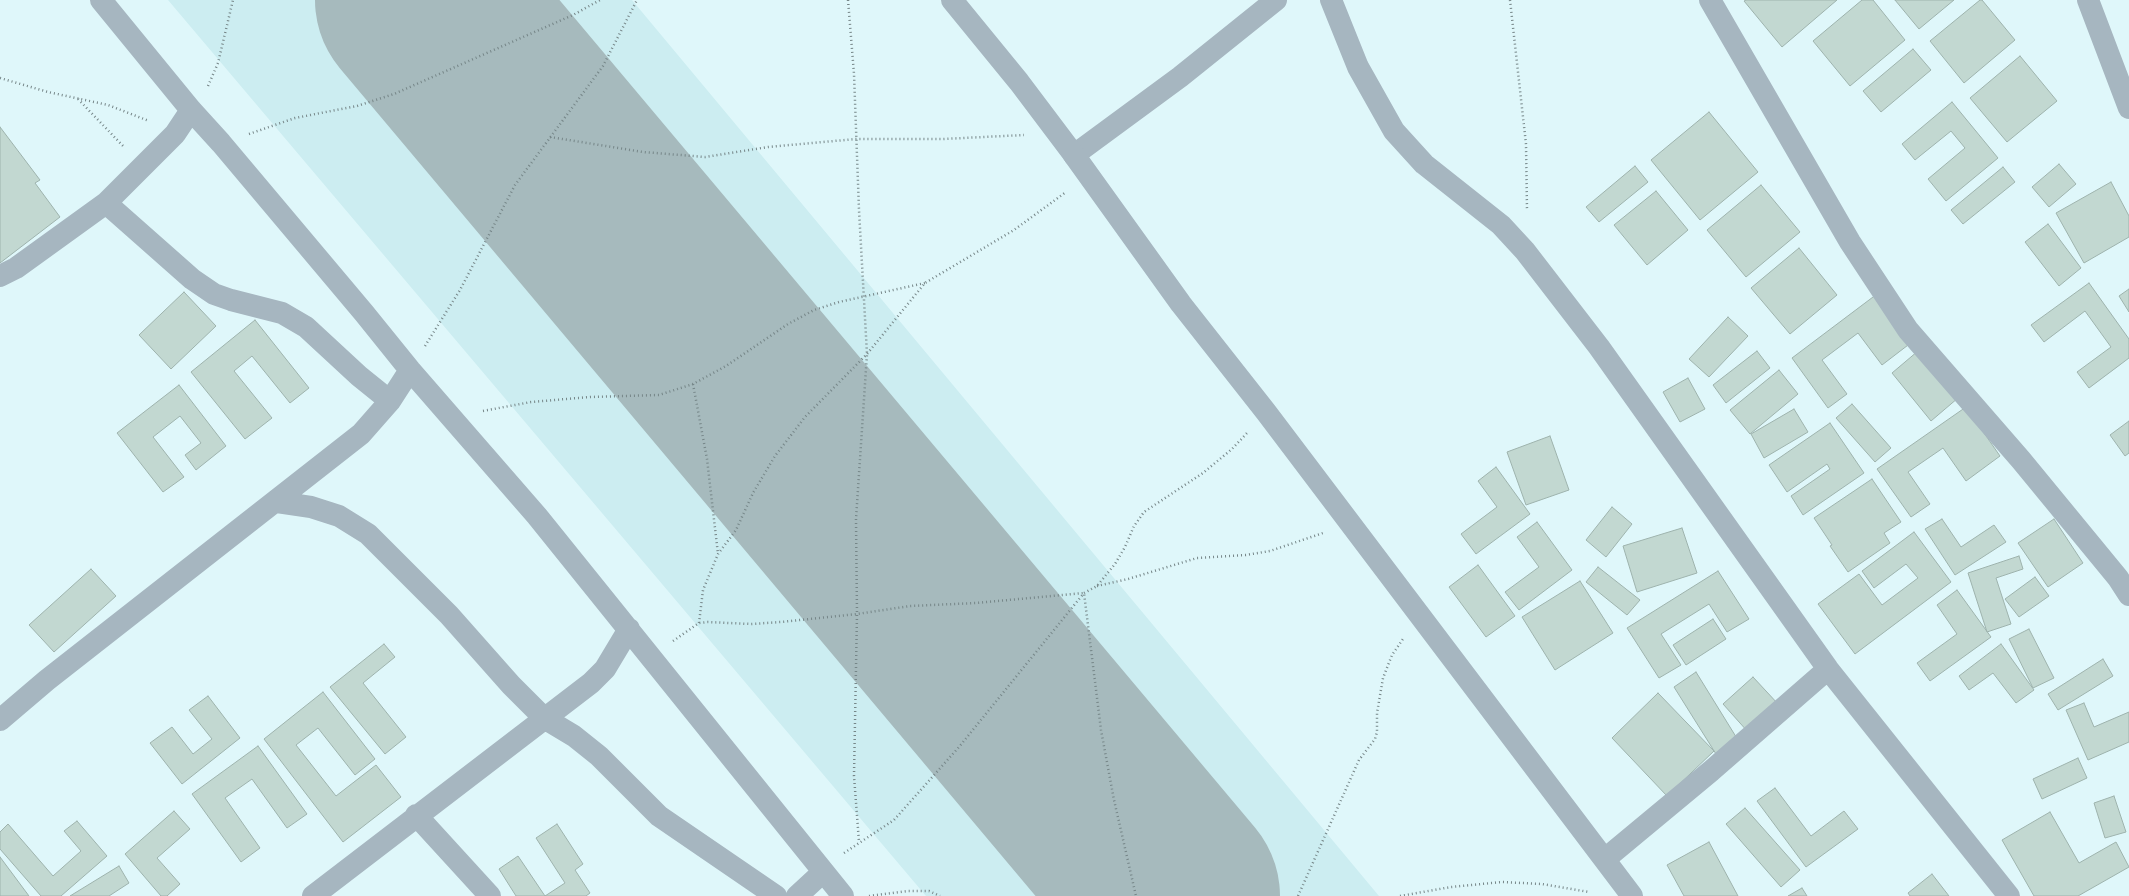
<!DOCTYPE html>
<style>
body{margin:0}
canvas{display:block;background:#dff7fa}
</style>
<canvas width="2129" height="896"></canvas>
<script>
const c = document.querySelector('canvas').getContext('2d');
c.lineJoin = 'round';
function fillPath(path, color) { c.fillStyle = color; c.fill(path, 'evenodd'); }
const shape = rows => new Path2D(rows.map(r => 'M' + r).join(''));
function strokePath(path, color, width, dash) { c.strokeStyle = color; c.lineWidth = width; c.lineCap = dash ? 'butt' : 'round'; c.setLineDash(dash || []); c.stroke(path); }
fillPath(shape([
 [168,0,632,0,1379,896,926,896]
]), '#ccedf1');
strokePath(shape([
 [421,0,1174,896]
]), '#a6babd', 212);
const building = shape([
 [1746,0,1837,0,1782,47,1744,1,1746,0],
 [1862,0,1873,0,1905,40,1850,86,1813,41,1862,0],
 [1895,0,1954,0,1919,29,1895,0],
 [1980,0,1982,0,2015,40,1964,83,1930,41,1980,0],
 [1913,49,1931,70,1881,112,1863,91,1913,49],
 [2020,56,2057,101,2007,142,1970,98,2020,56],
 [1952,102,1998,158,1946,201,1928,179,1965,148,1951,131,1915,160,1902,144,1952,102],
 [1709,112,1758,172,1700,220,1651,160,1709,112],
 [0,127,40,180,35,183,60,217,0,263,0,127],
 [2059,164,2076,184,2049,207,2032,187,2059,164],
 [1635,166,1648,182,1599,222,1586,207,1635,166],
 [2003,167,2015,182,1963,224,1951,210,2003,167],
 [2111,182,2129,216,2129,237,2084,263,2056,213,2111,182],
 [1761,185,1800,232,1746,277,1707,230,1761,185],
 [1656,191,1688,230,1647,265,1614,225,1656,191],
 [2048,224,2081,268,2059,286,2025,242,2048,224],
 [1799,248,1837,295,1790,334,1751,288,1799,248],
 [2089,283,2129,339,2129,358,2089,388,2077,372,2111,347,2085,311,2044,342,2031,325,2089,283],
 [2129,289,2129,312,2119,296,2129,289],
 [184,292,216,326,171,369,139,335,184,292],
 [1877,294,1912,342,1882,365,1858,333,1822,360,1847,394,1828,408,1792,358,1877,294],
 [1728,317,1748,336,1709,377,1689,359,1728,317],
 [255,320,309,388,290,403,252,356,234,371,272,418,245,439,191,372,255,320],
 [1757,351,1770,368,1726,403,1713,385,1757,351],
 [1918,351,1958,398,1931,421,1892,373,1918,351],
 [1779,370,1798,394,1750,434,1730,410,1779,370],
 [1688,378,1705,409,1680,422,1663,392,1688,378],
 [179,385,226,446,196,470,185,455,201,443,180,416,153,437,184,477,163,492,117,433,179,385],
 [1852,404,1891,448,1875,462,1836,418,1852,404],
 [1966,407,2000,456,1966,481,1943,448,1908,472,1930,504,1911,517,1877,469,1966,407],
 [1794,409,1808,432,1764,458,1751,434,1794,409],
 [2129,421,2129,453,2125,456,2110,435,2129,421],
 [1830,423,1864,473,1803,515,1791,496,1830,469,1827,464,1787,492,1769,465,1830,423],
 [1550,436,1569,490,1526,505,1507,452,1550,436],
 [1496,467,1530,514,1476,554,1461,534,1497,507,1478,481,1496,467],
 [1872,479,1901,522,1884,533,1890,543,1848,572,1830,546,1832,545,1814,518,1872,479],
 [1612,507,1632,524,1606,557,1586,540,1612,507],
 [1942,519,1961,547,1994,525,2006,542,1955,575,1925,529,1942,519],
 [2054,519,2083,563,2048,587,2018,543,2054,519],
 [1537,522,1572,570,1519,610,1505,592,1539,567,1517,537,1537,522],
 [1682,528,1697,573,1637,592,1623,546,1682,528],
 [1914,532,1951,582,1855,654,1818,604,1859,574,1882,605,1918,578,1906,564,1874,588,1862,571,1914,532],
 [2019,556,2023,569,1996,578,2011,624,1987,632,1968,573,2019,556],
 [1478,565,1515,616,1486,637,1449,587,1478,565],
 [1598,567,1640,600,1627,615,1586,582,1598,567],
 [91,569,116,596,54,652,29,625,91,569],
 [1718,571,1749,619,1727,632,1709,604,1661,634,1681,665,1659,678,1627,628,1718,571],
 [2035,577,2049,596,2019,617,2005,599,2035,577],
 [1580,581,1613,633,1555,670,1522,617,1580,581],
 [1957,590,1991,637,1930,681,1917,663,1957,634,1937,605,1957,590],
 [1713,619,1726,639,1686,665,1673,645,1713,619],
 [2029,629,2054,678,2033,688,2009,639,2029,629],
 [384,644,395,657,363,683,406,737,385,754,330,687,384,644],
 [2001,644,2034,690,2016,703,1993,673,1969,690,1959,676,2001,644],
 [2103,659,2113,676,2058,710,2048,694,2103,659],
 [1696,672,1738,740,1716,754,1674,687,1696,672],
 [1753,677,1779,705,1748,732,1723,704,1753,677],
 [323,692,375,759,355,775,318,728,296,745,336,796,376,765,401,797,343,842,264,739,323,692],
 [1658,693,1714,751,1667,796,1612,738,1658,693],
 [208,696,240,738,182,784,150,743,172,727,193,754,212,739,189,710,208,696],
 [2084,703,2094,727,2129,712,2129,742,2088,760,2066,710,2084,703],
 [258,746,307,814,287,828,252,779,225,798,260,848,241,862,192,794,258,746],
 [2078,758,2087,778,2042,799,2033,779,2078,758],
 [1775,788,1811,836,1844,811,1858,829,1806,867,1757,801,1775,788],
 [2114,796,2126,832,2105,838,2094,803,2114,796],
 [1745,808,1800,870,1781,887,1726,824,1745,808],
 [174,811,190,829,157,858,180,884,167,896,161,896,125,854,174,811],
 [2050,812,2079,863,2116,842,2129,867,2078,896,2034,896,2002,840,2050,812],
 [77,821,107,856,61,896,41,896,0,849,0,832,8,824,53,876,81,851,64,831,77,821],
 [557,824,583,864,575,870,590,893,586,896,516,896,499,869,518,856,545,896,565,883,536,838,557,824],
 [1709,842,1738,896,1684,896,1667,865,1709,842],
 [0,857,29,896,0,896,0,857],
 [119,866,129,883,109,896,70,896,119,866],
 [1932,874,1949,896,1910,896,1908,893,1932,874],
 [1802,888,1807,896,1788,896,1802,888]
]);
fillPath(building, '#c2d8d1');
strokePath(building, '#9eb3ad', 1);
strokePath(shape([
 [848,0,854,74,859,210,867,354,856,519,857,614,854,776,859,842],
 [1510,0,1526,144,1527,211],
 [0,78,48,92,108,105,149,121],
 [208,86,218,63,233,0],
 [78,99,124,147],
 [249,134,295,118,357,106,394,94,573,15,600,0],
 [550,137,643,152,705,157,768,147,856,139,943,139,1024,135],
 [425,346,460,290,515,185,603,66,637,0],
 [693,384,707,459,718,554],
 [483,411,531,402,590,397,659,395,693,384,726,366,788,324,814,310,839,302,925,283],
 [1097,586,1128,579,1197,558,1246,555,1270,551,1323,533],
 [699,623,703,590,718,554,736,530,753,493,775,456,805,417,867,354,925,283,1014,230,1066,192],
 [673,641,699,623,708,622,751,624,781,622,857,614,910,606,976,603,1084,593,1101,730,1114,800,1136,896],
 [844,853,894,820,959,747,1084,593,1097,586,1115,564,1125,547,1134,526,1144,512,1203,473,1232,449,1248,432],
 [869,896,908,891,929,891,940,896],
 [1298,896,1359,760,1375,739,1377,732,1377,713,1383,678,1392,655,1403,639],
 [1400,896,1451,887,1502,882,1542,884,1589,892]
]), '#768688', 2.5, [1, 3]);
strokePath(shape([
 [101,0,191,110,221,143,364,313,410,370,537,516,843,896],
 [1331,0,1358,67,1394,131,1424,164,1501,225,1525,251,1599,347,1828,669,2009,896],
 [1710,0,1850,242,1908,330,2021,460,2118,578,2129,595],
 [2088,0,2129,108],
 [1074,155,1180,77,1276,0],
 [106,203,192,279,214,294,231,300,282,313,306,327,359,376,390,401],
 [0,276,16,268,106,203,175,134,191,110],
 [277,502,311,507,339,516,368,534,449,615,511,685,544,718,574,736,599,756,659,816,776,896],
 [0,720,47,680,361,434,390,401,410,370],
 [416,815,490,896],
 [1605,859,1711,771,1828,669],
 [313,896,591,683,605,669,629,629],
 [797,896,823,872]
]), '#a6b6c0', 22);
strokePath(shape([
 [952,0,1019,82,1074,155,1181,304,1266,412,1632,896]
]), '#a6b6c0', 22);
</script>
